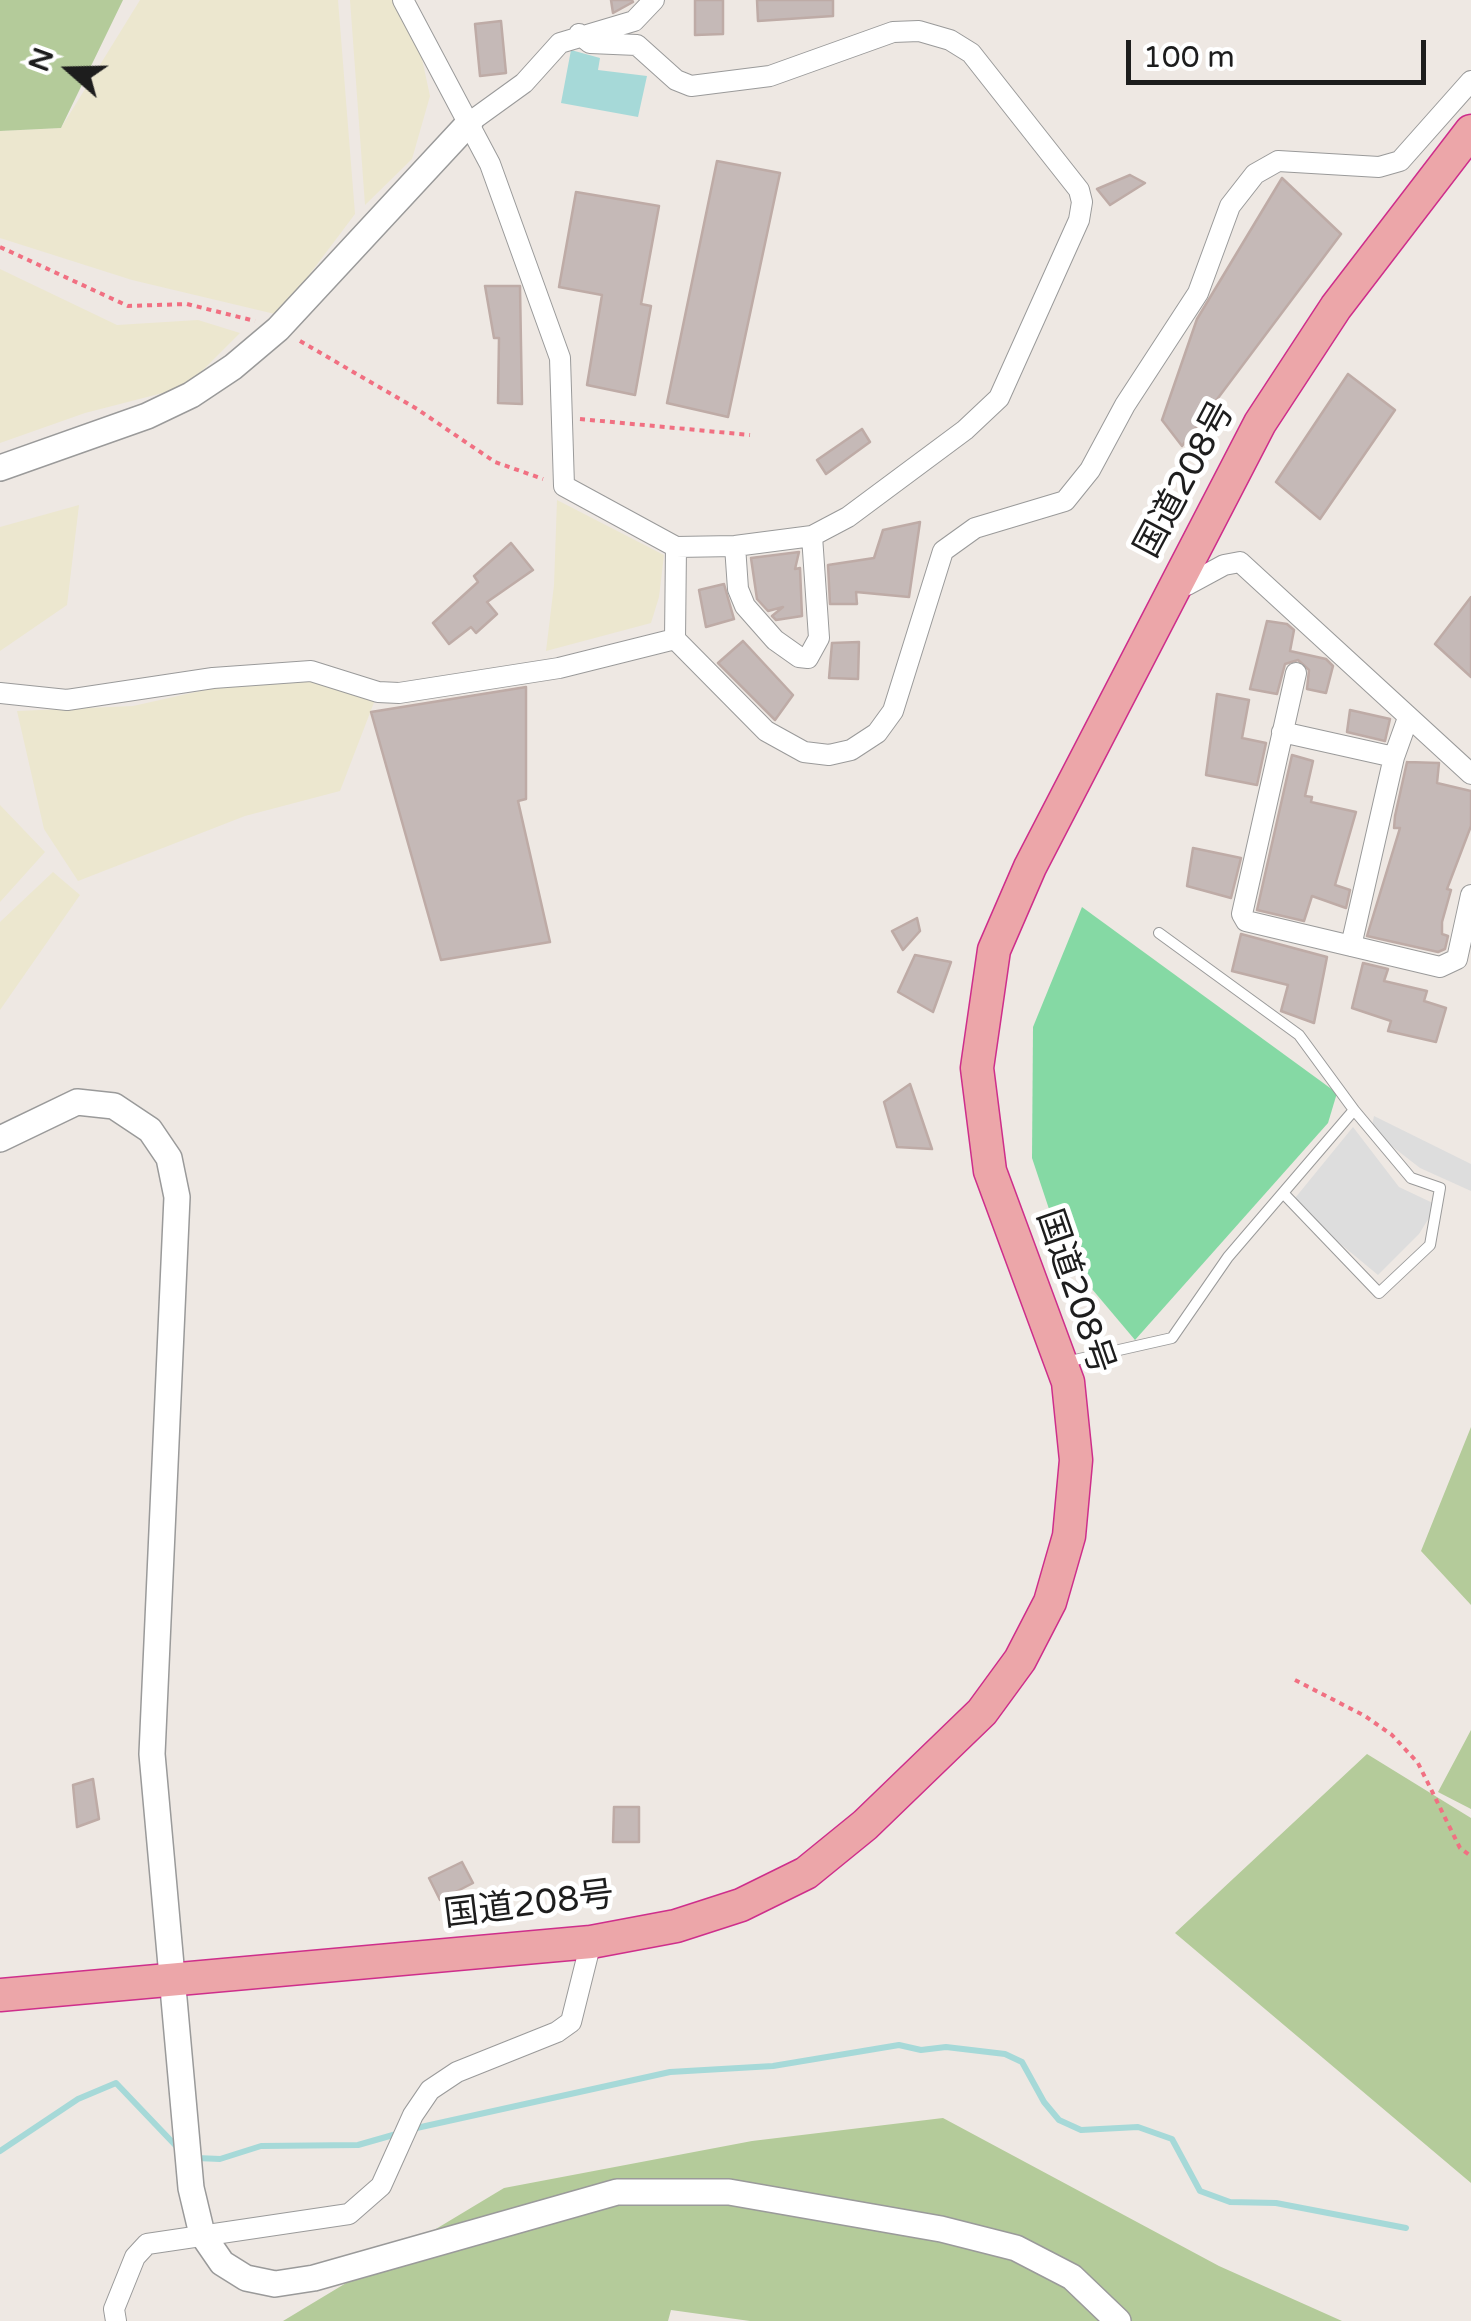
<!DOCTYPE html>
<meta charset="utf-8">
<style>
body{margin:0}
#map{position:relative;width:1471px;height:2321px;overflow:hidden;background:#eee8e3;font-family:"Varela Round",sans-serif}
canvas{display:block}
.north{position:absolute;left:20px;top:20px;width:100px;height:100px;-webkit-text-stroke:8px #fff;paint-order:stroke;rotate:290deg;font-size:28px;font-weight:700;line-height:40px;text-align:center;color:#1d1d1d}
.north::after{content:'';display:block;margin:auto;width:35px;height:45px;background:#1d1d1d;clip-path:polygon(50% 0,100% 100%,50% 72%,0 100%)}
.scale{position:absolute;left:1126px;top:40px;width:300px;height:45px;box-sizing:border-box;border:5px solid #1d1d1d;border-top:0;padding-left:12px;font-size:30px;line-height:35px;white-space:nowrap;color:#1d1d1d;-webkit-text-stroke:8px #fff;paint-order:stroke}
</style>
<div id="map">
<canvas width="1471" height="2321"></canvas>
<div class="north">N</div>
<div class="scale">100 m</div>
</div>
<script>
const c = document.querySelector('canvas').getContext('2d');
c.lineJoin = 'round';
function fillPath(path, color) { c.fillStyle = color; c.fill(path, 'evenodd'); }
const shape = rows => new Path2D(rows.map(r => 'M' + r).join(''));
function strokePath(path, color, width, dash) { c.strokeStyle = color; c.lineWidth = width; c.lineCap = dash ? 'butt' : 'round'; c.setLineDash(dash || []); c.stroke(path); }
function drawText(font, color, halo, rows, align = 'center') {
  c.font = font + ' "Varela Round","Noto Sans JP",sans-serif'; c.lineWidth = 10; c.setLineDash([]); c.textBaseline = 'middle'; c.strokeStyle = halo; c.fillStyle = color; for (const [text, x, y, turn = 0] of rows) {
    c.save(); c.translate(x, y); c.rotate((+turn || 0) * Math.PI / 180); c.textAlign = isNaN(turn) ? turn : align; if (halo) c.strokeText(text, 0, 0); c.fillText(text, 0, 0); c.restore();
  }
}
fillPath(shape([
 [140,0,338,0,355,214,279,315,132,280,0,238,0,131,61,128],
 [350,0,395,0,413,17,430,96,412,159,365,205],
 [0,269,117,325,198,320,240,333,186,387,85,413,0,443],
 [557,500,664,555,659,597,651,623,546,651,554,585],
 [79,505,67,605,0,651,0,527],
 [290,671,378,692,340,791,245,816,78,881,44,829,17,711,133,706],
 [0,805,45,852,0,902],
 [53,872,80,895,0,1010,0,922]
]), '#ece7cf');
fillPath(shape([
 [0,0,123,0,61,128,0,131],
 [1471,1427,1471,1605,1421,1551],
 [1471,1730,1471,1809,1438,1792],
 [1367,1754,1471,1818,1471,2183,1175,1933],
 [943,2118,1219,2266,1342,2321,750,2321,671,2310,668,2321,283,2321,504,2188,752,2141]
]), '#b4cb9a');
fillPath(shape([
 [1082,907,1337,1093,1328,1123,1135,1340,1065,1257,1032,1158,1033,1027]
]), '#85d9a4');
fillPath(shape([
 [1374,1116,1471,1164,1471,1191,1420,1168,1371,1130],
 [1353,1127,1399,1187,1437,1205,1419,1234,1378,1275,1291,1203]
]), '#ddd');
fillPath(shape([
 [571,50,600,58,598,70,647,76,638,117,561,103]
]), '#a6d9d8');
strokePath(shape([
 [412,2129,670,2072,773,2066,899,2045,921,2050,946,2047,1005,2054,1022,2062,1044,2102,1059,2120,1081,2130,1138,2127,1172,2139,1200,2191,1230,2202,1276,2203,1406,2228],
 [0,2151,78,2099,116,2083,178,2148],
 [197,2158,220,2159,261,2146,358,2145,400,2133]
]), '#a6d9d8', 6);
const building = shape([
 [611,0,632,0,633,2,613,13,611,0],
 [695,0,723,0,723,34,695,35,695,0],
 [757,0,833,0,833,16,758,21,757,0],
 [501,21,506,73,480,76,475,24,501,21],
 [717,161,780,173,728,417,667,403,717,161],
 [1130,175,1145,183,1110,205,1097,189,1130,175],
 [1282,178,1341,234,1182,446,1162,420,1197,319,1282,178],
 [576,192,659,206,641,304,651,306,635,395,587,385,602,295,559,287,576,192],
 [485,286,520,286,522,404,498,403,499,338,494,338,485,286],
 [1348,374,1395,410,1320,519,1276,482,1348,374],
 [862,429,870,442,826,474,817,460,862,429],
 [920,522,909,597,856,592,857,604,830,604,828,565,874,558,883,530,920,522],
 [511,543,533,570,487,602,497,614,476,633,471,627,449,644,433,623,478,582,474,576,511,543],
 [799,552,795,569,800,568,802,616,776,620,772,616,783,607,768,611,757,599,751,558,799,552],
 [724,584,734,619,706,627,699,590,724,584],
 [1471,597,1471,677,1435,644,1471,597],
 [1267,621,1287,624,1294,630,1290,651,1326,659,1333,666,1326,693,1307,689,1309,670,1298,660,1285,664,1277,694,1250,689,1267,621],
 [743,641,793,695,775,720,718,663,743,641],
 [859,642,858,679,829,678,832,643,859,642],
 [526,687,526,799,518,801,550,942,441,960,371,712,526,687],
 [1217,694,1249,700,1242,738,1266,743,1257,785,1206,775,1217,694],
 [1350,710,1390,719,1385,741,1347,732,1350,710],
 [1292,755,1313,761,1305,796,1312,797,1311,802,1356,812,1335,885,1350,890,1346,908,1312,896,1304,921,1257,910,1292,755],
 [1407,762,1439,763,1437,783,1471,791,1471,826,1447,889,1451,890,1442,922,1442,934,1448,936,1445,949,1438,952,1367,936,1400,828,1394,828,1395,816,1407,762],
 [1193,848,1241,858,1231,898,1187,886,1193,848],
 [917,918,920,931,903,950,892,931,917,918],
 [1241,934,1327,957,1314,1023,1281,1011,1288,985,1232,971,1241,934],
 [915,955,951,962,933,1012,898,992,915,955],
 [1363,963,1388,969,1384,981,1427,991,1424,1001,1446,1008,1436,1042,1388,1031,1391,1021,1352,1008,1363,963],
 [910,1084,932,1149,897,1147,884,1102,910,1084],
 [93,1779,99,1819,77,1827,73,1785,93,1779],
 [614,1807,639,1807,639,1842,613,1842,614,1807],
 [462,1862,473,1883,440,1900,429,1878,462,1862]
]);
fillPath(building, '#c5b9b7');
strokePath(building, '#beaba6', 2.5);
const service = shape([
 [1284,1194,1379,1293,1430,1245,1440,1188,1411,1178,1354,1110],
 [1066,1362,1172,1338,1228,1257,1354,1110,1299,1035,1159,933]
]);
const minor = shape([
 [403,0,490,164,560,358,564,486,676,547,675,639,766,731,804,752,829,755,851,750,877,733,893,711,943,551,975,528,1065,501,1090,470,1125,405,1198,293,1230,206,1255,174,1278,161,1379,167,1400,161,1471,81],
 [579,34,590,43,637,45,676,80,691,86,770,76,893,32,919,31,950,40,971,53,1079,190,1082,202,1079,220,999,398,965,430,848,517,812,536,735,546,676,547],
 [470,122,524,83,560,43,634,21,654,0],
 [735,546,738,589,745,606,775,640,799,657,808,658,819,638,812,536],
 [1177,579,1187,585,1224,565,1240,562,1471,774],
 [1296,673,1242,914,1246,921,1440,967,1457,959,1471,895],
 [0,693,67,700,213,678,311,671,378,692,399,693,559,668,675,639],
 [1282,732,1394,757],
 [1351,946,1394,757,1408,718],
 [116,2321,114,2309,135,2257,147,2244,349,2214,381,2186,413,2115,430,2090,457,2072,557,2032,571,2022,591,1942]
]);
const tertiary = shape([
 [0,468,147,416,191,395,233,367,278,329,470,122],
 [0,1139,77,1102,114,1106,150,1130,169,1158,177,1197,152,1754,191,2188,202,2234,222,2263,246,2278,275,2284,314,2278,617,2192,729,2192,941,2229,1016,2248,1072,2277,1118,2321]
]);
const trunk = shape([
 [0,1995,591,1942,676,1926,741,1905,806,1873,865,1825,982,1712,1020,1660,1050,1602,1069,1536,1076,1460,1068,1382,990,1171,977,1068,994,950,1030,867,1260,423,1336,307,1471,131]
]);
strokePath(service, '#9a9a9a', 12);
strokePath(minor, '#9a9a9a', 22);
strokePath(tertiary, '#9a9a9a', 28);
strokePath(trunk, '#ce2e8b', 35);
strokePath(shape([
 [0,247,128,306,187,304,255,321],
 [300,341,417,409,495,462,543,479],
 [580,419,750,435],
 [1295,1680,1365,1716,1392,1735,1418,1763,1460,1848,1471,1856]
]), '#f17082', 4, [5, 5]);
strokePath(service, '#fff', 10);
strokePath(minor, '#fff', 20);
strokePath(tertiary, '#fff', 25);
strokePath(trunk, '#eca6a9', 32);
drawText('35px', '#1d1d1d', '#fff', [
 ["国道208号",1186,480,-62],
 ["国道208号",1074,1292,71],
 ["国道208号",529,1906,-7]
]);
</script>
